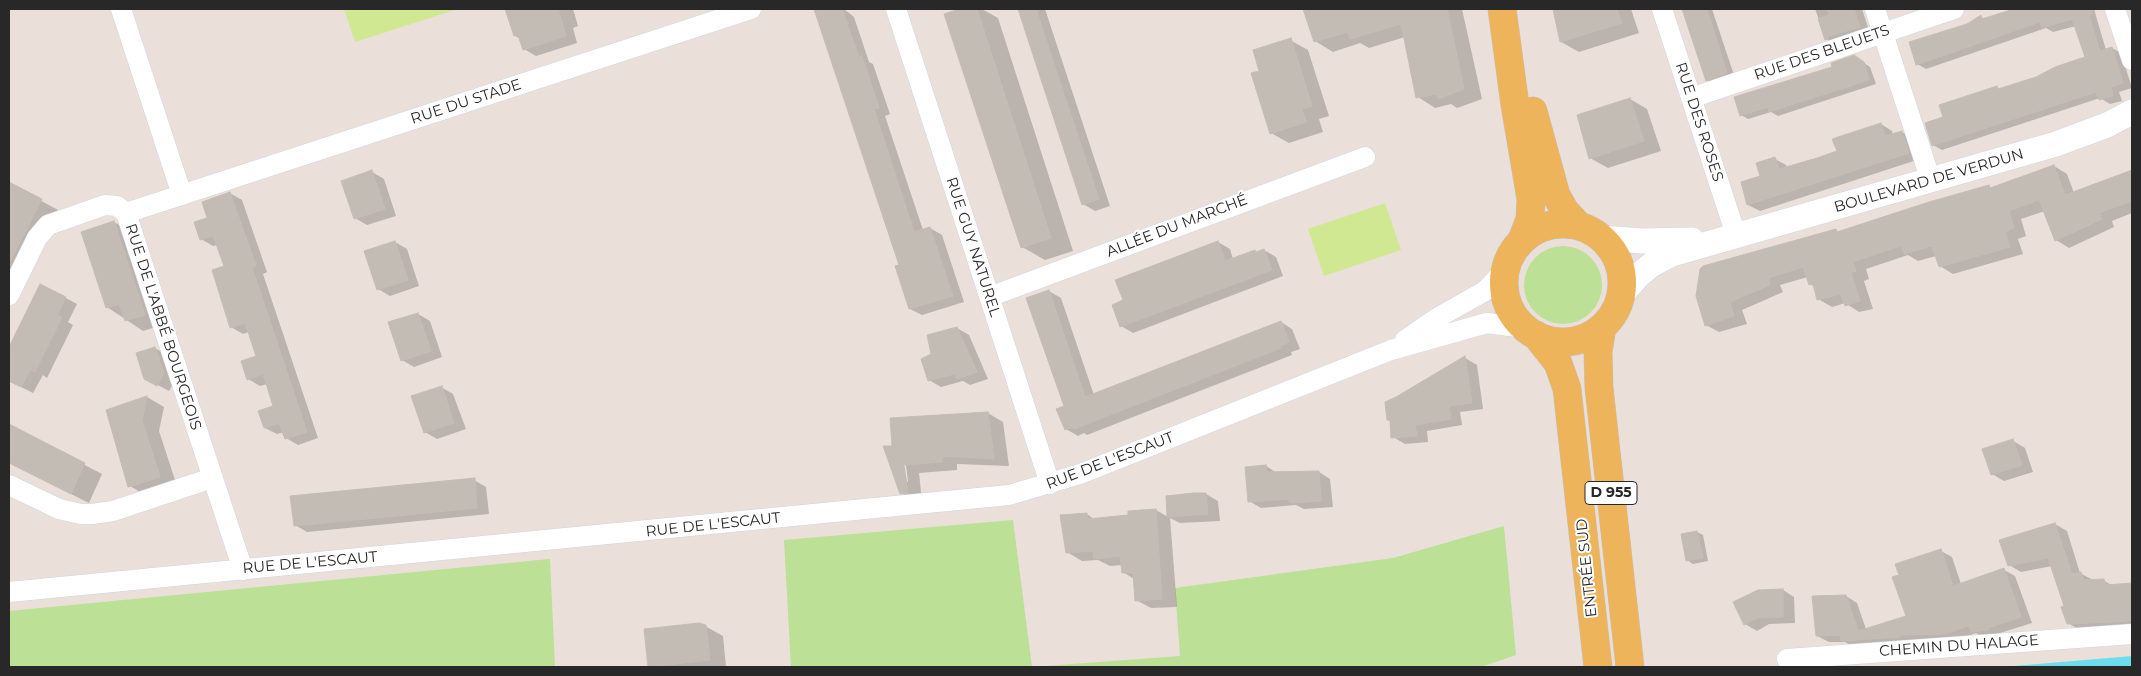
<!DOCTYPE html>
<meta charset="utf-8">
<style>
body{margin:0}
#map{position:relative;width:2141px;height:676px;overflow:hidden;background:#eae0d9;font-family:Montserrat,sans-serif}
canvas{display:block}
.frame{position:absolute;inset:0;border:10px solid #282828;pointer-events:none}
</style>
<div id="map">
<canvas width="2141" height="676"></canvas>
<div class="frame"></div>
</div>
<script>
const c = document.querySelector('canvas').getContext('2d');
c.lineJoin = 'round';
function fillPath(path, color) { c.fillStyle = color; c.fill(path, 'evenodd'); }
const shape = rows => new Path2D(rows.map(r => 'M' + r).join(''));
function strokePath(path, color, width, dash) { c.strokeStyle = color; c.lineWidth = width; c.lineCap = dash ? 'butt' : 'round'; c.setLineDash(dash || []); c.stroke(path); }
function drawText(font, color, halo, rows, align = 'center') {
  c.font = font + ' Montserrat,sans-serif'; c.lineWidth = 4; c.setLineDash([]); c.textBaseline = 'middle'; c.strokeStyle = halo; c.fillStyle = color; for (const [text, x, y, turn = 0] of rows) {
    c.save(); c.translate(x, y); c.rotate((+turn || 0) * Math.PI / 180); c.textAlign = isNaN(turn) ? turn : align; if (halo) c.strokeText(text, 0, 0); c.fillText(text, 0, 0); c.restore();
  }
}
fillPath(shape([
 '1524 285a39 39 0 1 1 78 0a39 39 0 1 1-78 0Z',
 [1013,520,1032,667,1180,656,1175,588,1393,558,1504,526,1516,655,1481,667,791,667,784,540],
 [550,559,555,667,9,667,9,611]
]), '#bbe096');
fillPath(shape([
 [344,9,458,9,355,42],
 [1385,203,1401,250,1324,276,1308,229]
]), '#d0e892');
fillPath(shape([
 [2132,656,2132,667,2002,667]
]), '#6dddeb');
fillPath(shape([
 [516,9,573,9,578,26,573,28,577,43,536,56,524,49,521,39,515,36,507,11],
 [816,9,844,9,854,17,869,62,873,64,890,114,885,116,923,230,930,228,942,235,964,302,922,315,910,309,901,265],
 [963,9,982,9,998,18,1073,251,1045,260,1022,247,946,14],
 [1019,9,1045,9,1110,206,1095,211,1083,204],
 [1304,9,1462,9,1482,99,1457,108,1451,104,1435,108,1418,97,1405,37,1369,48,1360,43,1333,52,1315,41],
 [1554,9,1631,9,1639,33,1579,52,1561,42],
 [1683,9,1712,9,1735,78,1715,85,1707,80],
 [1815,9,1862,9,1870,33,1837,46,1826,39],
 [2020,9,2094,9,2106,50,2112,48,2121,53,2132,88,2119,92,2122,101,2110,104,2100,98,1942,150,1933,145,1945,118,1997,88,2000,90,2037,78,2087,58,2076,26,2053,32,2046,28,1926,69,1917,64,1981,17,1986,19],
 [1290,40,1308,50,1329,116,1319,119,1323,132,1289,143,1271,133,1260,71],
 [1861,61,1870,67,1876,84,1778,116,1771,112,1748,119,1741,115],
 [1630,99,1647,109,1661,151,1608,168,1590,158],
 [1881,124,1892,131,1893,135,1902,132,1913,138,1920,159,1760,211,1748,205,1742,183,1761,177,1775,159,1786,165,1787,168,1838,152],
 [2054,166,2067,174,2074,193,2132,171,2132,213,2112,221,2114,227,2069,248,2056,240,2045,211,2021,219,2026,236,2018,239,2023,254,1953,274,1940,266,1936,256,1918,261,1908,255,1866,269,1869,279,1864,281,1873,309,1859,312,1845,303,1832,307,1818,299,1815,287,1810,284,1808,277,1780,285,1783,292,1742,310,1747,324,1719,332,1706,325,1697,296,1836,230,1840,233,1989,187,1992,188],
 [372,172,384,179,396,216,367,225,355,218],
 [12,185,58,210,22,282,9,294,9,190],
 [230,193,242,200,267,272,263,274,318,438,298,445,286,438,284,432,277,434,265,428,275,406,267,384,260,386,248,379,258,357,249,332,243,334,231,327,225,267,218,245,213,246,201,239,209,218],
 [114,222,131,232,162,325,143,331,107,307],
 [395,242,407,249,419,286,390,296,378,289],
 [1218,242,1230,249,1233,259,1254,251,1257,252,1264,250,1276,257,1283,276,1133,333,1121,326,1125,301],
 [41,285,77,304,68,322,73,325,47,378,43,375,33,393,9,381,9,350],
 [1049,291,1061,298,1094,395,1281,322,1292,329,1300,349,1291,352,1292,355,1087,435,1084,433,1078,436,1066,429,1065,406],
 [418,314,430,321,442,357,414,367,402,360],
 [957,328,969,335,988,379,970,385,963,381,941,387,929,380,933,355],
 [155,348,166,355,175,380,169,391,145,378],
 [1465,358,1477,365,1483,409,1460,412,1462,425,1427,431,1428,442,1405,444,1393,437,1391,421,1388,420,1397,398],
 [441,387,453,394,466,429,437,439,425,432],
 [147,397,164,407,159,431,177,486,147,496,130,486,107,410],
 [988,413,1003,422,1009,466,957,464,957,470,919,473,922,501,916,502,901,493,894,447],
 [905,458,908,481,907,482,902,459],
 [9,426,102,474,89,503,9,463],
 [2013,441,2025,448,2033,472,2004,481,1992,474],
 [1266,466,1277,473,1319,472,1330,479,1333,507,1304,509,1296,505,1261,508,1249,501],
 [474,480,486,487,489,514,307,532,295,525],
 [1206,494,1218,501,1220,521,1180,523,1170,518,1177,607,1151,608,1136,600,1134,579,1123,572,1122,565,1110,566,1098,560,1082,561,1067,552,1087,514,1095,520,1130,516,1156,510,1168,517,1168,497],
 [2055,524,2067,531,2080,573,2093,580,2103,580,2113,586,2132,584,2132,628,2080,630,2068,623,2066,606,2052,566,2021,572,2009,565],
 [1697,532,1703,535,1708,561,1693,564,1687,560],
 [1941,551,1952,557,1961,584,2004,570,2015,576,2032,623,1984,638,1976,633,1957,640,1854,647,1845,642,1829,642,1817,636,1846,596,1857,603,1866,629,1907,617],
 [1783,590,1794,597,1795,623,1769,624,1757,631,1745,624],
 [705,626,723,636,726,667,649,666]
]), '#0003');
const building = shape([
 [505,9,558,9,566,36,523,50,518,35,514,36,505,9],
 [814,9,842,9,859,57,862,56,879,108,874,109,914,232,930,227,953,296,909,309,895,266,899,265,814,9],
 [959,9,977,9,1051,238,1021,248,944,14,959,9],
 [1018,9,1036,9,1099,199,1082,205,1018,9],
 [1303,9,1447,9,1464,89,1438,99,1437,94,1416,98,1401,24,1350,39,1348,32,1314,42,1303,9],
 [1553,9,1617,9,1622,23,1560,42,1553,9],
 [1682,9,1707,9,1727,73,1706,81,1682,9],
 [1827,9,1854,9,1860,27,1826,37,1829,39,1825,40,1818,19,1829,15,1827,9],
 [2014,9,2091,9,2092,14,2089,15,2100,51,2112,47,2123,83,2111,87,2113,96,2099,100,2096,92,1932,146,1925,123,1943,117,1939,105,1997,86,1998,89,2036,77,2055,67,2085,57,2072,19,2042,28,2040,22,1916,65,1909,42,1967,24,1981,15,1982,19,2014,9],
 [1291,38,1312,106,1302,109,1306,122,1270,134,1251,73,1259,71,1253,50,1291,38],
 [1854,55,1864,62,1869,80,1769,112,1768,107,1740,116,1734,97,1832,67,1831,63,1854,55],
 [1630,98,1644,141,1589,159,1577,115,1630,98],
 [1881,123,1885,136,1902,131,1909,153,1747,205,1741,182,1760,176,1756,163,1775,157,1779,169,1817,158,1837,151,1832,139,1881,123],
 [2054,165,2065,195,2132,170,2132,201,2099,213,2102,219,2055,241,2039,200,2009,211,2014,228,2005,232,2010,247,1939,267,1932,246,1904,254,1901,246,1853,262,1856,271,1851,273,1860,301,1845,306,1841,294,1817,300,1813,284,1809,285,1803,267,1768,278,1770,285,1730,302,1734,316,1705,326,1696,296,1700,269,1703,266,1836,229,1837,232,1929,202,1989,185,1990,188,2054,165],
 [372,170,385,209,354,219,341,181,372,170],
 [9,182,42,199,9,264,9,182],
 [230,192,256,266,252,267,307,432,285,439,279,423,264,428,258,411,273,406,263,374,247,380,241,361,256,356,245,323,230,328,212,270,224,266,213,236,200,240,194,222,207,218,202,202,230,192],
 [114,221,145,315,125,321,119,304,106,308,81,232,114,221],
 [395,241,408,280,377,290,364,251,395,241],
 [1218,241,1225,261,1255,250,1256,252,1264,249,1272,270,1120,327,1112,305,1123,300,1115,280,1218,241],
 [40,284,66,297,57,315,62,317,35,372,30,370,21,387,9,381,9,347,40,284],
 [1049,290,1085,397,1281,321,1289,342,1280,346,1281,348,1074,429,1073,427,1065,430,1056,409,1064,406,1026,298,1049,290],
 [418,313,431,351,401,361,388,322,418,313],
 [957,327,977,372,957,379,954,374,928,381,921,359,931,354,927,335,957,327],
 [155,347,164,373,157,386,144,379,136,353,155,347],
 [1465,356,1472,403,1449,406,1451,419,1415,425,1417,436,1391,438,1390,420,1387,420,1385,402,1396,397,1465,356],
 [442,386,454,423,424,433,411,396,442,386],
 [147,396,142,420,160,477,128,487,106,410,147,396],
 [988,412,994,459,943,456,942,462,904,465,908,493,900,494,883,446,892,446,890,418,988,412],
 [9,424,85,463,71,494,9,463,9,424],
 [2013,439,2022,465,1991,475,1982,449,2013,439],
 [1266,465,1267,472,1319,471,1321,501,1291,503,1288,499,1248,502,1245,467,1266,465],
 [475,478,477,508,294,526,290,496,475,478],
 [1194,493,1206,493,1208,514,1167,517,1166,496,1194,493],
 [1156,509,1162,599,1135,601,1133,573,1122,573,1120,556,1094,559,1093,551,1066,553,1060,515,1087,513,1088,519,1128,515,1128,511,1156,509],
 [2055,523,2072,574,2081,572,2084,580,2104,579,2106,585,2132,583,2132,621,2067,624,2061,607,2064,606,2048,558,2008,566,1999,540,2055,523],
 [1697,531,1703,558,1686,561,1681,534,1697,531],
 [1941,549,1953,586,2004,568,2021,617,1988,628,1988,630,1971,632,1969,626,1945,634,1899,635,1900,637,1841,641,1840,635,1816,636,1812,596,1846,595,1858,631,1906,616,1892,577,1899,575,1895,564,1941,549],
 [1783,589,1783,617,1757,618,1744,625,1733,602,1758,590,1783,589],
 [699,623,706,625,710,660,648,667,644,629,699,623]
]);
fillPath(building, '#c2bcb5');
strokePath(building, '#c5bcb3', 1);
const minor = shape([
 [121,9,182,195],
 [896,9,1050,484],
 [1662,9,1736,235],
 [1875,9,1931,181],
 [2115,9,2132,60],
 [1691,98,1954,9],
 [126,213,751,9],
 [9,295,37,238,48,225,105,205,117,206,126,213,243,570],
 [989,297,1365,157],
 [1405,340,1437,318,1485,291,1505,270],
 [9,485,59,509,81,514,92,514,113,511,212,478],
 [9,592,1009,495,1080,474,1391,350,1487,323,1525,328],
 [1787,659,2132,634]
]);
const tertiary = shape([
 [1601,238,1643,241,1692,240],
 [1621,295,1639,275,1651,265,1672,254,2056,144,2107,125,2132,112]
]);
const primary = shape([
 [1502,9,1515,105,1531,199,1530,219,1522,240],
 [1533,111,1556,195,1565,211,1579,226],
 '1504 283a59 59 0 1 1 118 0a59 59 0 1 1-118 0Z',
 [1602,327,1598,352,1599,388,1630,667],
 [1536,335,1558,363,1567,389,1598,667]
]);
strokePath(minor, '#cfd5e1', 21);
strokePath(tertiary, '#cfd5e1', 26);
strokePath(primary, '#c3c3c3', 29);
strokePath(minor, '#fff', 20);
strokePath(tertiary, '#fff', 25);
strokePath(primary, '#edb45b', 28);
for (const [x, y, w] of [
 [1611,493,52]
]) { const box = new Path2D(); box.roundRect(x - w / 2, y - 11.5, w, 23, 4); c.fillStyle = '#fff'; c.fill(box); strokePath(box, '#282828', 1); }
drawText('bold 14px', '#282828', null, [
 ["D 955",1611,493]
]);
drawText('15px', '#282828', '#fff', [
 ["RUE DES BLEUETS",1822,53,-19],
 ["RUE DU STADE",466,102,-18],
 ["RUE DES ROSES",1699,122,72],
 ["BOULEVARD DE VERDUN",1929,181,-16],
 ["ALLÉE DU MARCHÉ",1177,226,-21],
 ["RUE GUY NATUREL",973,247,72],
 ["RUE DE L'ABBÉ BOURGEOIS",163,327,72],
 ["RUE DE L'ESCAUT",1110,461,-21],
 ["RUE DE L'ESCAUT",713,525,-6],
 ["RUE DE L'ESCAUT",310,563,-5],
 ["ENTRÉE SUD",1587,568,-96],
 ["CHEMIN DU HALAGE",1959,646,-4]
]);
</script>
